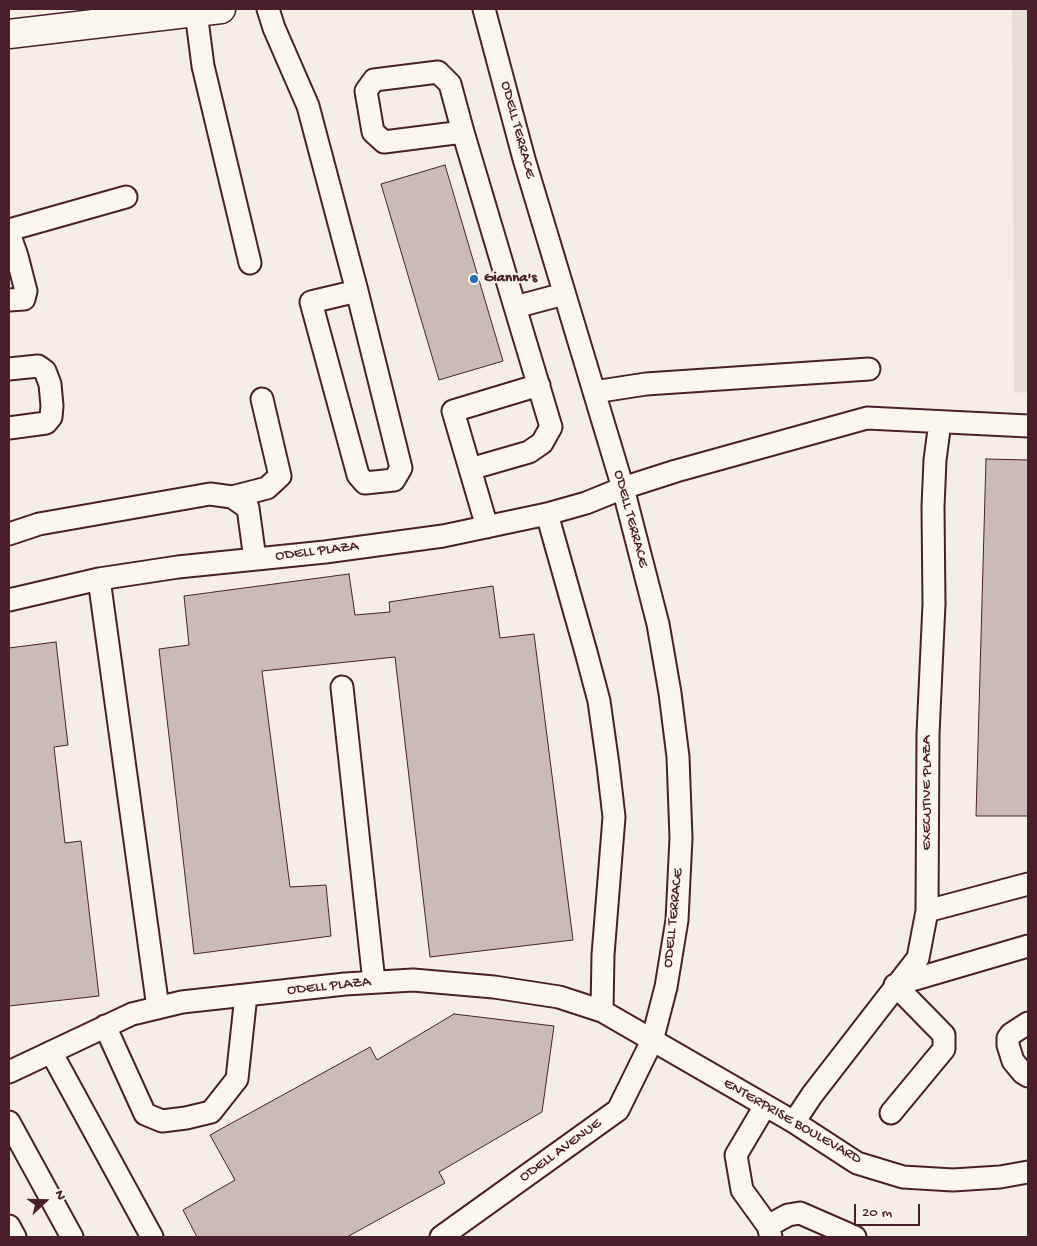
<!DOCTYPE html>
<style>
body{margin:0}
#map{position:relative;width:1037px;height:1246px;overflow:hidden;background:#f4eee4;font-family:"Gochi Hand",sans-serif}
canvas{display:block}
.frame{position:absolute;inset:0;border:10px solid #4a1f2b;pointer-events:none}
.north{position:absolute;left:20px;top:1176px;width:50px;height:50px;-webkit-text-stroke:4px #fbf7ec;paint-order:stroke;rotate:69deg;font-size:14px;font-weight:700;line-height:20px;text-align:center;color:#4a1f2b}
.north::after{content:'';display:block;margin:auto;width:18px;height:22px;background:#4a1f2b;clip-path:polygon(50% 0,100% 100%,50% 72%,0 100%)}
.scale{position:absolute;left:854px;top:1204px;width:66px;height:22px;box-sizing:border-box;border:2px solid #4a1f2b;border-top:0;padding-left:6px;font-size:15px;line-height:18px;white-space:nowrap;color:#4a1f2b;-webkit-text-stroke:4px #fbf7ec;paint-order:stroke}
</style>
<div id="map">
<canvas width="1037" height="1246"></canvas>
<div class="frame"></div>
<div class="north">N</div>
<div class="scale">20 m</div>
</div>
<script>
const c = document.querySelector('canvas').getContext('2d');
c.lineJoin = 'round';
function fillPath(path, color) { c.fillStyle = color; c.fill(path, 'evenodd'); }
const shape = rows => new Path2D(rows.map(r => 'M' + r).join(''));
function strokePath(path, color, width, dash) { c.strokeStyle = color; c.lineWidth = width; c.lineCap = dash ? 'butt' : 'round'; c.setLineDash(dash || []); c.stroke(path); }
function drawText(font, color, halo, rows, align = 'center') {
  c.font = font + ' "Gochi Hand",sans-serif'; c.lineWidth = 4; c.setLineDash([]); c.textBaseline = 'middle'; c.strokeStyle = halo; c.fillStyle = color; for (const [text, x, y, turn = 0] of rows) {
    c.save(); c.translate(x, y); c.rotate((+turn || 0) * Math.PI / 180); c.textAlign = isNaN(turn) ? turn : align; if (halo) c.strokeText(text, 0, 0); c.fillText(text, 0, 0); c.restore();
  }
}
fillPath(shape([
 [1012,9,1028,9,1028,393,1014,392]
]), '#e7dfd6');
const building = shape([
 [445,165,503,361,439,380,381,184,445,165],
 [986,459,1028,460,1028,816,976,816,986,459],
 [349,574,355,615,390,612,389,602,493,586,500,638,534,634,573,940,430,957,395,657,262,671,290,887,326,885,331,936,194,954,159,649,189,645,184,596,349,574],
 [56,642,68,745,54,747,65,843,81,841,99,996,9,1006,9,648,56,642],
 [454,1014,554,1026,542,1112,439,1172,445,1183,347,1237,197,1237,183,1210,235,1180,210,1135,370,1047,377,1060,454,1014]
]);
fillPath(building, '#cabbb6');
strokePath(building, '#4a1f2b', 1);
const minor = shape([
 [268,9,274,28,308,106,357,291,401,468,394,480,365,483,358,475,311,302,357,291],
 [196,12,203,66,250,263],
 [463,132,384,142,373,132,366,91,374,80,438,72,450,84,463,132,515,307],
 [9,230,126,197],
 [9,233,17,256,26,291,24,299,9,300],
 [9,369,38,366,45,371,50,384,52,406,51,417,46,423,9,428],
 [594,392,646,384,869,369],
 [470,469,453,411,539,385],
 [232,497,267,488,280,476,262,399],
 [547,514,586,652,599,701,608,765,614,817,603,955,602,1011],
 [487,527,470,469,529,452,542,443,551,427,515,307,564,294],
 [9,534,39,524,210,494,232,497,248,508,255,559],
 [99,579,158,1008],
 [9,600,99,579,178,567,325,552,443,536,547,514,586,503,623,488,676,471,867,418,1028,426],
 [342,687,374,982],
 [927,911,1028,884],
 [1028,1023,1011,1034,1008,1038,1008,1045,1013,1061,1023,1073,1028,1076],
 [105,1026,145,1114,162,1121,186,1118,211,1112,237,1079,246,995],
 [51,1052,152,1237],
 [9,1072,132,1014,182,1002,345,984,413,980,494,987,559,997,602,1011,794,1122,857,1163,903,1177,953,1180,1000,1177,1028,1172],
 [765,1106,736,1155,742,1190,768,1226,771,1237],
 [891,1113,944,1049,944,1035,895,985,1028,946],
 [9,1122,72,1237],
 [794,1122,812,1095,918,958,927,911,928,734,934,604,933,507,935,460,940,422],
 [9,1226,15,1237],
 [768,1226,788,1215,800,1213,855,1237],
 [441,1237,618,1110,652,1041,666,987,677,920,681,838,678,757,670,693,658,624,623,488,524,159,484,9]
]);
const major = shape([
 [9,34,221,9]
]);
strokePath(minor, '#4a1f2b', 25);
strokePath(major, '#4a1f2b', 31);
strokePath(minor, '#fbf7ec', 21);
strokePath(major, '#fbf7ec', 28);
for (const [x, y, r, color] of [
 [474,279,5,"#1f6fb2"]
]) { const dot = new Path2D(); dot.arc(x, y, r, 0, 2 * Math.PI); c.fillStyle = color; c.fill(dot); strokePath(dot, '#fbf7ec', 2); }
drawText('15px', '#4a1f2b', '#fbf7ec', [
 ["ODELL TERRACE",517,130,75],
 ["ODELL TERRACE",630,519,75],
 ["ODELL PLAZA",317,552,-7],
 ["EXECUTIVE PLAZA",928,793,-90],
 ["ODELL TERRACE",674,918,-84],
 ["ODELL PLAZA",329,987,-6],
 ["ENTERPRISE BOULEVARD",792,1122,30],
 ["ODELL AVENUE",561,1151,-36]
]);
drawText('bold 15px', '#4a1f2b', '#fbf7ec', [
 ["Gianna's",484,279]
], 'left');
</script>
